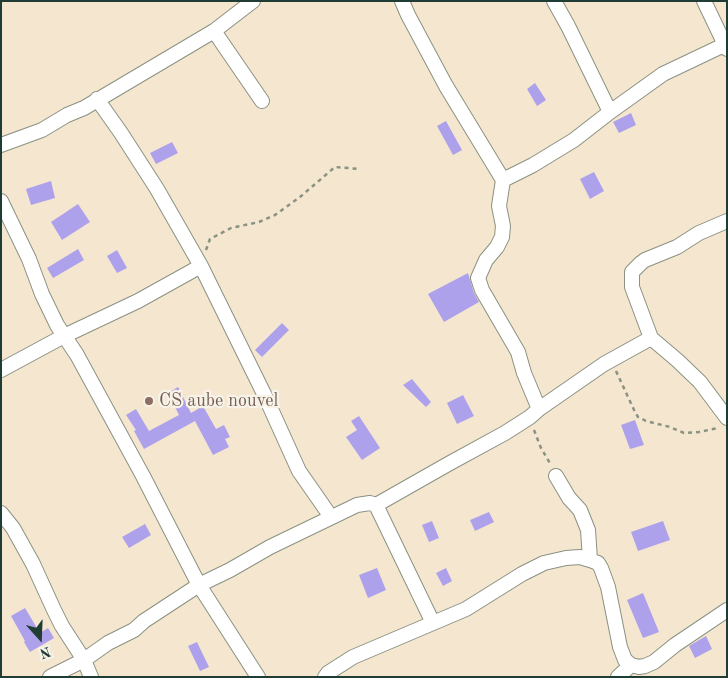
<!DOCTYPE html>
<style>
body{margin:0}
#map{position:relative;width:728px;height:678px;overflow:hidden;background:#f5e6d0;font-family:"Old Standard TT",serif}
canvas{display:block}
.frame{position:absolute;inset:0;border:2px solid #1f3d34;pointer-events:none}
.north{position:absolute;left:15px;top:613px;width:50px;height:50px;-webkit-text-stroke:4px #f7f3e8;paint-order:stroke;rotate:160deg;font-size:14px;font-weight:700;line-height:20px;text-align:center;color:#1f3d34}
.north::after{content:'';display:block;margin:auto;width:18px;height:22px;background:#1f3d34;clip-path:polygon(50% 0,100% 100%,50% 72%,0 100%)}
</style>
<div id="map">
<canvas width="728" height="678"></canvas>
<div class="frame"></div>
<div class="north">N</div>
</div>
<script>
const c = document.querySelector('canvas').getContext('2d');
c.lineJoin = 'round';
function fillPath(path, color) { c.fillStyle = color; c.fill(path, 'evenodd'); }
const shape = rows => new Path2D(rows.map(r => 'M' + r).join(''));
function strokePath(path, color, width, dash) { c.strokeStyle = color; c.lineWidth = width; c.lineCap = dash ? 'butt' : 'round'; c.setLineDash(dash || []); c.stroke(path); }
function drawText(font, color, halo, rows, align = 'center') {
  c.font = font + ' "Old Standard TT",serif'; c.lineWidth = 4.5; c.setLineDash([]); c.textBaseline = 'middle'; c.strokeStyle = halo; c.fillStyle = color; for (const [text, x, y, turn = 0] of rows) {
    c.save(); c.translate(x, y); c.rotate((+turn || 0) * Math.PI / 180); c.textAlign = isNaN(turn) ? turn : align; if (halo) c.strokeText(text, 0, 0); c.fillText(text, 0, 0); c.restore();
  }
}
fillPath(shape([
 [535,83,546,100,537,106,527,89],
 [631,113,636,125,619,133,613,122],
 [446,121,462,150,453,155,437,126],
 [172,142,178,153,156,164,150,153],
 [594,172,604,191,590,199,580,179],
 [51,181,55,198,31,205,26,189],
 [78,204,90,222,62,240,51,222],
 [78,249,84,260,53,278,47,268],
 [117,250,127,268,117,273,107,256],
 [468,273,474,293,479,302,444,322,428,294],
 [282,323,289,330,262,357,255,350],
 [412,379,431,402,426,407,403,385],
 [178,387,191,413,203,406,216,429,224,425,230,437,225,439,229,447,213,455,195,421,144,449,134,431,136,430,126,415,136,409,149,431,179,415,168,393],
 [463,395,474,416,457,424,447,403],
 [359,416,380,448,362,460,346,437,357,430,351,421],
 [635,420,644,445,630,449,621,425],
 [489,512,494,522,475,531,470,520],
 [432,521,439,538,429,542,422,525],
 [663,521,670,540,638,551,631,532],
 [145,524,151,535,129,548,122,537],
 [377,568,386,590,368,598,359,575],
 [446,568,452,581,443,586,436,573],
 [643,593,659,632,643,638,627,600],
 [25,608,40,633,48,628,54,638,30,652,24,642,25,641,11,616],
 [706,636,712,649,695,658,689,646],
 [197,642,209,667,200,671,188,646]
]), '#ada1eb');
const minor = shape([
 [402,1,408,15,446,86,503,180,533,165,574,140,610,112],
 [554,1,568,26,610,112,663,74,724,45],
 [704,1,727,49],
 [214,31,262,101],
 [97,99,121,133,157,189,201,266,266,398,299,471,331,517],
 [1,145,42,130,67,115,84,108,214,31,253,1],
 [503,180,499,206,503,226,502,237,497,247,486,260,478,278,482,290,518,352,524,373,539,409],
 [1,201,29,259,42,294,57,325,77,355,143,476,199,585,258,677],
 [727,221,699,233,677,247,645,260,641,263,632,272,632,287,651,338,677,360,700,382,727,418],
 [1,370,64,336,138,301,201,266],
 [556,476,569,498,580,510,588,530,590,560],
 [376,505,433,623],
 [1,513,13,528,33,564,54,610,62,626,84,660,91,677],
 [50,677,84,660,108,643,134,630,144,621,199,585,230,570,270,547,357,505,370,503,376,505,450,463,505,433,530,417,539,409,604,364,651,338],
 [325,677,328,673,353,657,466,609,522,574,544,563,566,558,580,557,590,560,598,563,601,568,608,587,620,647,625,660,631,665,639,667,645,666,654,662,675,645,727,610],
 [618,677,631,665]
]);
strokePath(minor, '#8a9282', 16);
strokePath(shape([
 [206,250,210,239,231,228,259,222,275,215,300,197,335,167,360,169],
 [616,371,635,412,638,417,646,421,670,427,684,433,699,432,718,428],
 [534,430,541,448,551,465]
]), '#8a9282', 2.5, [4, 4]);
strokePath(minor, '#fff', 14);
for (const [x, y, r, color] of [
 [149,401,5,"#8d6e63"]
]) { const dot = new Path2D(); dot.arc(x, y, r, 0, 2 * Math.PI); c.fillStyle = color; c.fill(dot); strokePath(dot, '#f7f3e8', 2); }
drawText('18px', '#785e54', '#f7f3e8', [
 ["CS aube nouvel",159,401]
], 'left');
</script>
